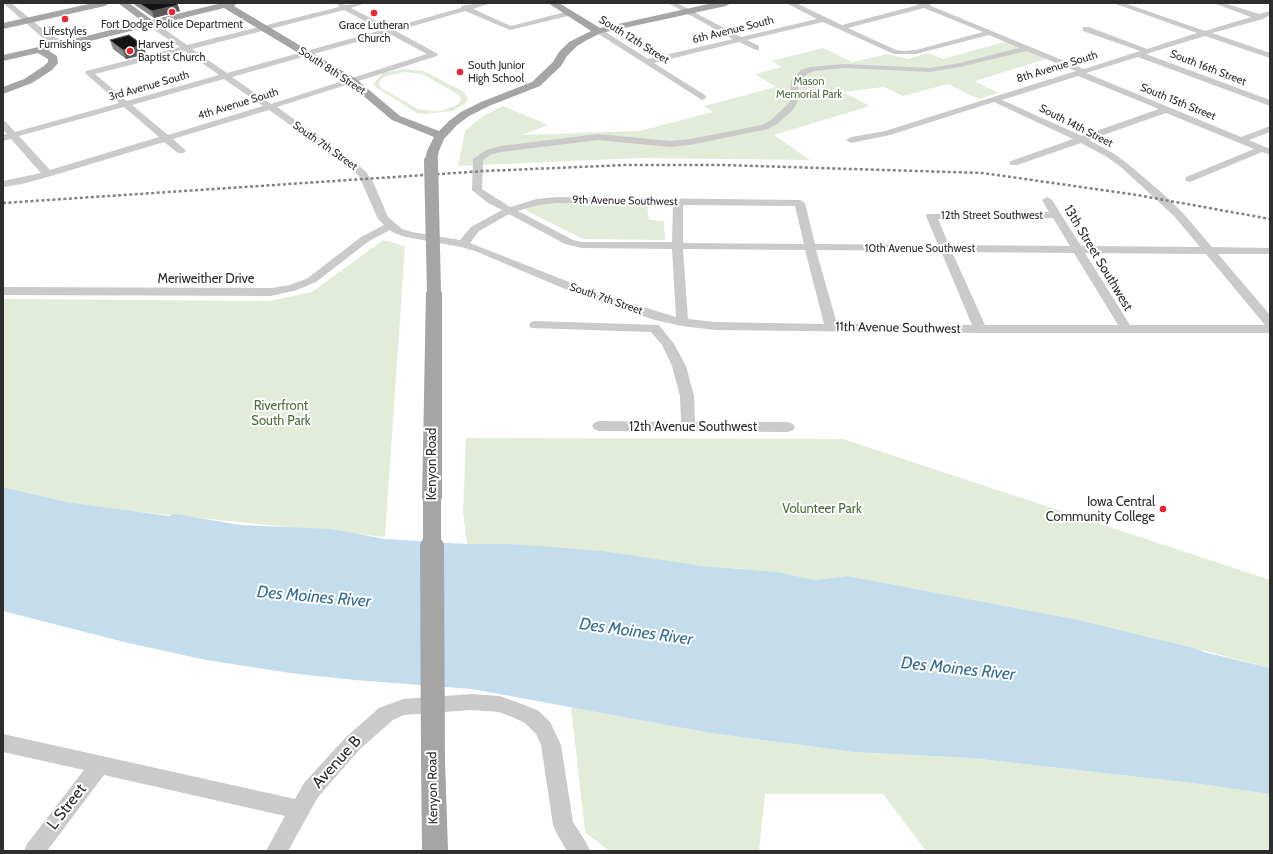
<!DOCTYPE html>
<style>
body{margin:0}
#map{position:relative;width:1273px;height:854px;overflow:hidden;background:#fff;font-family:Cabin,sans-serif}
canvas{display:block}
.frame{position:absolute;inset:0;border:4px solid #2d2d2d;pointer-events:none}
</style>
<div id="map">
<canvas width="1273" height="854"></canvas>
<div class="frame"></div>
</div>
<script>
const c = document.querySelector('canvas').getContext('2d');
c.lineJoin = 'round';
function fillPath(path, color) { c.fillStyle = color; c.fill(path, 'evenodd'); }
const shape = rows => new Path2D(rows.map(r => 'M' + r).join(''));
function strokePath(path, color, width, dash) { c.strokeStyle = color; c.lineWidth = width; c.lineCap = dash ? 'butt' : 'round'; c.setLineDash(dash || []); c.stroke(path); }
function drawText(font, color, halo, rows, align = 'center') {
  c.font = font + ' Cabin,sans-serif'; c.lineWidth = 4; c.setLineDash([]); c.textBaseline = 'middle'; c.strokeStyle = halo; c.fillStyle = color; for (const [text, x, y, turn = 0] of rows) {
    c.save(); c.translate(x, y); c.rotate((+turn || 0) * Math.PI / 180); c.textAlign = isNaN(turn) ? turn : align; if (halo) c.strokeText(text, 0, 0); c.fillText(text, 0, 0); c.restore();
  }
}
fillPath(shape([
 [1004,42,1046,59,975,81,998,93,979,99,948,84,903,96,884,87,843,92,870,106,774,135,810,160,641,158,458,166,465,131,483,116,503,106,548,125,521,135,639,131,713,112,704,106,776,87,755,74,782,67,771,61,823,48,852,62,888,54,908,59,929,53,943,59],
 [403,69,424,71,464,92,468,98,466,103,452,111,426,114,417,113,374,86,374,83,383,73],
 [405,72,422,74,459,95,461,99,459,104,444,110,434,111,418,109,381,88,379,84,380,80,386,76],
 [554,203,647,205,649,220,664,221,665,240,583,239,525,210,537,204],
 [383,240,405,246,385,537,131,511,67,502,3,487,3,299,269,301,312,292],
 [466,438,843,439,1270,580,1270,668,1198,649,1079,620,848,576,814,580,779,572,703,566,512,544,467,544,463,513],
 [571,707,710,733,853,752,971,758,1200,784,1270,794,1270,851,926,851,883,794,765,794,759,851,609,851,585,832]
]), '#e3ecd9');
fillPath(shape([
 [3,487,67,502,169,516,175,514,241,525,331,529,385,539,467,544,512,544,602,551,703,566,779,572,814,580,848,576,1079,620,1198,649,1204,652,1270,668,1270,794,1200,784,971,758,853,752,710,733,472,689,355,680,297,674,206,660,128,643,3,611]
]), '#c4dded');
fillPath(shape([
 [3,3,11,3,50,35,67,43,63,45,44,39,3,3],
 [338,3,346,5,365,3,351,8,390,28,461,8,461,6,479,3,491,3,473,9,511,26,569,11,573,13,572,15,510,30,465,11,396,31,438,54,437,56,277,107,356,163,366,172,373,182,388,217,402,229,412,232,460,240,471,227,502,210,488,203,472,190,473,159,486,150,501,146,598,134,670,141,690,139,762,125,771,120,786,106,790,101,791,81,801,70,810,67,844,64,930,68,960,63,1019,48,989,35,916,54,894,54,823,22,747,40,759,46,759,50,756,50,739,42,654,63,705,95,706,97,705,99,702,100,594,31,598,29,601,29,648,59,733,39,668,3,677,3,741,37,817,19,786,3,796,3,842,25,918,5,914,3,929,3,931,6,1084,69,1140,51,1083,31,1083,27,1089,27,1147,49,1197,33,1113,3,1124,3,1205,31,1251,17,1213,3,1224,3,1259,14,1270,11,1270,15,1263,19,1212,33,1270,53,1270,58,1205,36,1146,54,1270,100,1270,106,1138,57,1086,73,1241,137,1270,126,1270,132,1249,140,1270,149,1270,155,1262,152,1190,182,1186,181,1185,179,1186,177,1254,149,1166,113,1089,140,1113,153,1128,164,1161,192,1182,212,1212,247,1270,248,1270,254,1218,254,1270,315,1270,333,980,333,715,330,682,326,655,320,584,297,475,251,461,247,406,237,394,233,390,230,369,241,316,282,297,290,271,296,3,295,3,287,271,288,290,285,308,278,361,237,384,225,378,219,359,176,350,167,269,110,173,139,184,149,186,151,184,153,178,153,164,142,51,176,22,184,3,187,3,181,41,173,11,139,3,141,3,135,7,134,3,130,3,121,6,122,15,132,119,103,85,73,86,71,180,47,147,25,147,21,153,21,187,45,339,7,338,3],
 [924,8,983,32,916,50,904,51,896,50,848,28,924,8],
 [344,10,382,30,227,73,192,49,344,10],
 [388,33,427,54,271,104,232,77,388,33],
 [185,51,219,75,127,101,95,74,185,51],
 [1026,51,1076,71,885,131,851,137,846,140,851,143,890,135,994,102,1073,139,1011,161,1009,163,1011,165,1017,165,1081,143,1107,157,1122,168,1174,216,1200,247,1081,246,1052,200,1047,197,1042,200,1049,212,927,214,926,216,938,245,815,244,805,203,800,200,556,197,537,199,510,207,482,189,483,160,492,154,501,152,598,140,670,147,690,145,768,129,777,124,793,110,798,101,798,83,807,74,814,71,844,68,930,72,960,67,1026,51],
 [1078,76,1159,109,1082,136,1002,100,1078,76],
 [224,79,263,106,168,135,132,105,224,79],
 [124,107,159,137,50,170,19,136,124,107],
 [556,203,673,205,672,242,582,242,573,240,518,211,538,205,556,203],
 [683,205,795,206,804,244,683,243,683,205],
 [509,214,565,244,582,248,672,249,676,317,592,291,470,243,479,231,509,214],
 [1053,218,1070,246,949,245,938,219,1053,218],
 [683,249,805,250,824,324,715,322,688,319,683,249],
 [816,250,941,251,972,325,837,324,816,250],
 [952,252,1074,253,1118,325,985,325,952,252],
 [1085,253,1206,254,1265,325,1130,325,1085,253],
 [535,321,659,325,674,344,686,366,694,396,695,422,788,422,793,424,795,427,793,430,788,432,599,431,594,429,592,426,594,423,599,421,681,422,680,396,672,366,662,345,651,332,531,328,529,325,531,322,535,321],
 [471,694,499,696,517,702,539,711,550,722,561,745,573,822,587,844,590,851,567,851,556,832,553,825,541,745,536,734,525,723,512,717,499,712,471,710,404,715,393,720,360,749,318,797,288,851,266,851,285,816,104,775,47,851,24,851,27,844,84,770,3,752,3,734,295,799,304,783,346,737,379,708,403,699,471,694]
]), '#cacaca');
fillPath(shape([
 [93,3,110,3,105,6,3,29,3,23,93,3],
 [118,3,129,3,152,20,222,3,238,3,234,6,356,79,400,116,439,131,449,121,461,112,481,102,532,82,553,62,559,52,569,42,591,31,548,3,559,3,600,28,713,3,731,3,726,6,601,33,587,40,577,46,567,56,561,66,540,86,489,106,469,116,457,125,444,139,439,151,437,161,435,164,431,165,427,164,425,161,427,151,434,137,392,120,348,83,224,8,78,44,54,48,49,51,57,56,58,63,52,70,32,83,3,94,3,87,24,79,44,66,48,62,48,59,38,53,3,61,3,55,43,46,51,42,78,38,143,22,118,3],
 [434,287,439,289,442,292,442,498,439,503,432,505,425,503,422,498,426,292,429,289,434,287],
 [433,748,442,752,445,760,448,851,422,851,421,760,424,752,433,748]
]), '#a5a5a5');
strokePath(shape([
 [3,203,485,171,626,165,722,165,983,173,1137,195,1270,219]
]), '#828282', 2.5, [3, 2.5]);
strokePath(shape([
 [431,161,434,292]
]), '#a5a5a5', 14);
strokePath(shape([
 [432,498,432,548]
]), '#a5a5a5', 18);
strokePath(shape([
 [432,547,433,760]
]), '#a5a5a5', 24);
fillPath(shape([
 [132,3,175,3,180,11,154,18],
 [110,40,146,54,126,59,113,49]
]), '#8a8a8a');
fillPath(shape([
 [178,5,180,11,154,18,152,11],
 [143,45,146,54,126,59,123,50]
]), '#5a5a5a');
const building = shape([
 [139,3,175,3,178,5,152,11,139,3],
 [129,35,143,45,123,50,110,40,129,35]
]);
fillPath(building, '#141414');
strokePath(building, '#5a5a5a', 1);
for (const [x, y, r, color] of [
 [172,12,4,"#f02330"],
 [374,13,4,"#f02330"],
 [65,19,4,"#f02330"],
 [130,51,4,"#f02330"],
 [460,72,4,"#f02330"],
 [1163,509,4,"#f02330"]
]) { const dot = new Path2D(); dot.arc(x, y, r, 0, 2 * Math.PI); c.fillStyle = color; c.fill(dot); strokePath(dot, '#fff', 1.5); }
drawText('11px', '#2d2d2d', '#fff', [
 ["Fort Dodge Police Department",172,25],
 ["Grace Lutheran",374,26],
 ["Church",374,39],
 ["Lifestyles",65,32],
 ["Furnishings",65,45],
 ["Harvest",138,45,"left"],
 ["Baptist Church",138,58,"left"],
 ["South Junior",468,66,"left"],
 ["High School",468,79,"left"]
]);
drawText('11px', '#2d2d2d', '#fff', [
 ["6th Avenue South",733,30,-14],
 ["South 12th Street",634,40,32],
 ["8th Avenue South",1057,67,-17],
 ["South 16th Street",1208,68,21],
 ["South 8th Street",332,71,33],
 ["3rd Avenue South",149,86,-16],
 ["South 15th Street",1178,102,22],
 ["4th Avenue South",238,104,-17],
 ["South 14th Street",1076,126,27],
 ["South 7th Street",325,146,35],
 ["9th Avenue Southwest",625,201,1],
 ["12th Street Southwest",992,216],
 ["10th Avenue Southwest",920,249],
 ["South 7th Street",606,299,19]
]);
drawText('11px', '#4f6b38', '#fff', [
 ["Mason",809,82],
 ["Memorial Park",809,95]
]);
drawText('13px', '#2d2d2d', '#fff', [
 ["13th Street Southwest",1098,258,59],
 ["Meriweither Drive",206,279],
 ["11th Avenue Southwest",898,328,1],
 ["12th Avenue Southwest",693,427],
 ["Kenyon Road",432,464,-90],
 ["Kenyon Road",433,788,-91]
]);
drawText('13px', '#4f6b38', '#fff', [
 ["Riverfront",281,406],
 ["South Park",281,421],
 ["Volunteer Park",822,509]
]);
drawText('13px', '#2d2d2d', '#fff', [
 ["Iowa Central",1155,502],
 ["Community College",1155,517]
], 'right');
drawText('16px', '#2d2d2d', '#fff', [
 ["Avenue B",337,762,-48],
 ["L Street",67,807,-52]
]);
drawText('italic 17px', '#366e94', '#fff', [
 ["Des Moines River",314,597,5],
 ["Des Moines River",636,632,8],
 ["Des Moines River",958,669,6]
]);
</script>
